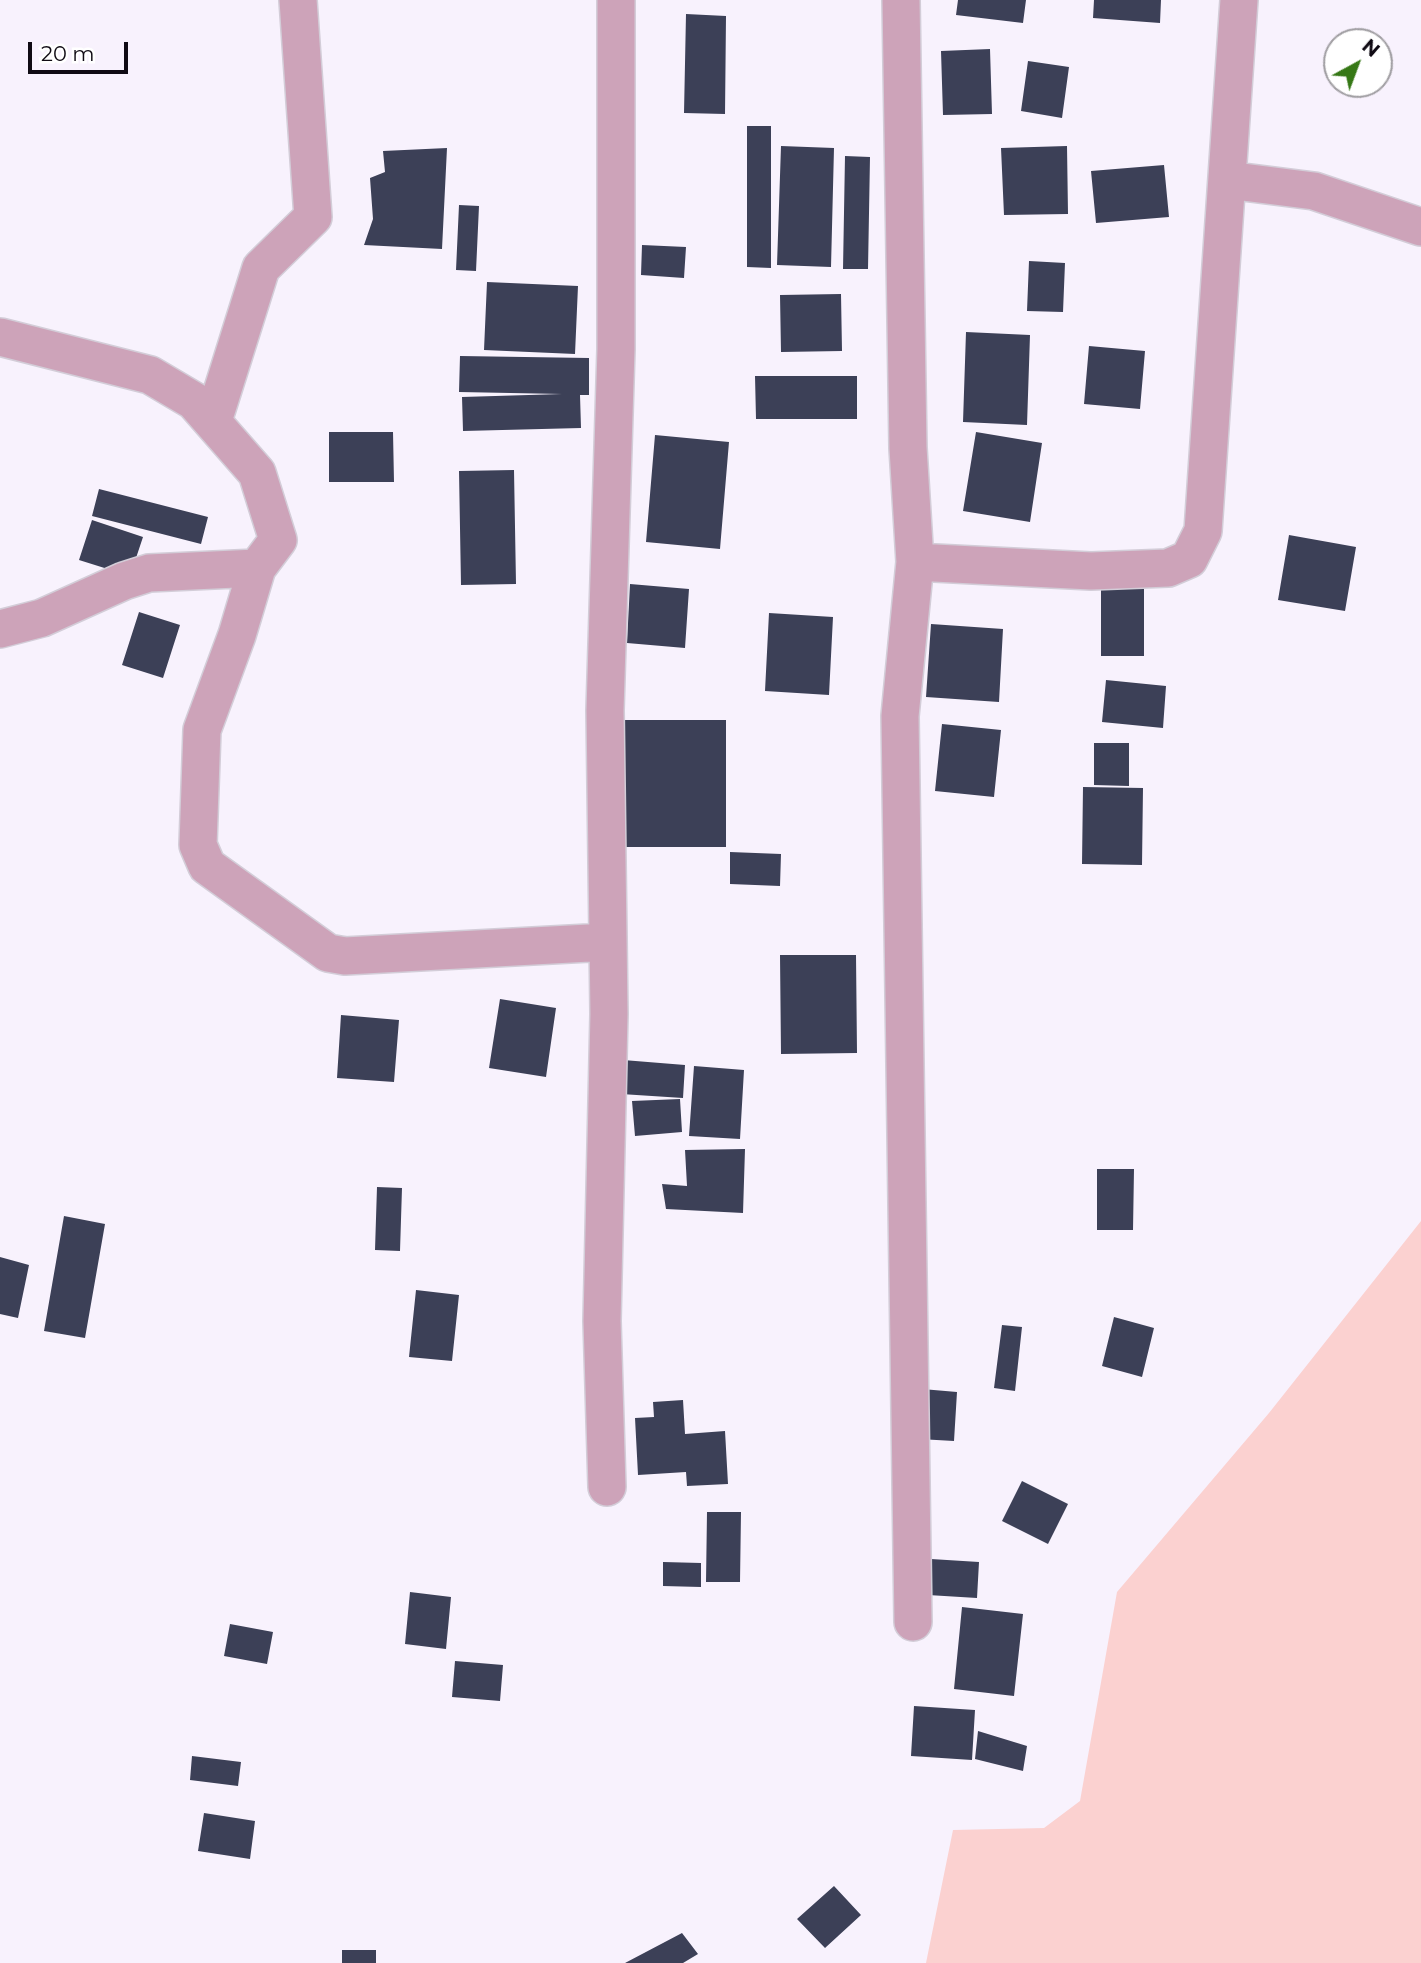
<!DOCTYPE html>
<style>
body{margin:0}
#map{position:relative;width:1421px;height:1963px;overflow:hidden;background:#f8f2fd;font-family:Montserrat,sans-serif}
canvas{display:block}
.north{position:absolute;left:1323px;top:28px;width:70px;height:70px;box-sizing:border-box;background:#fff;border:2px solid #9f9da1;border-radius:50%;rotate:41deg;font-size:19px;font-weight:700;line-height:28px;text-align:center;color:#100b14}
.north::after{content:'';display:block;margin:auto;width:24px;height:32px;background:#367816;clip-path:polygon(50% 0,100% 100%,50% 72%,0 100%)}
.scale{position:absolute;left:28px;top:42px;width:100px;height:32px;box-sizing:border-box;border:4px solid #100b14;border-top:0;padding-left:9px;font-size:21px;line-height:24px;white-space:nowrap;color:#100b14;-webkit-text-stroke:5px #fff;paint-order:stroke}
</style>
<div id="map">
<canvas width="1421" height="1963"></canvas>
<div class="north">N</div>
<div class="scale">20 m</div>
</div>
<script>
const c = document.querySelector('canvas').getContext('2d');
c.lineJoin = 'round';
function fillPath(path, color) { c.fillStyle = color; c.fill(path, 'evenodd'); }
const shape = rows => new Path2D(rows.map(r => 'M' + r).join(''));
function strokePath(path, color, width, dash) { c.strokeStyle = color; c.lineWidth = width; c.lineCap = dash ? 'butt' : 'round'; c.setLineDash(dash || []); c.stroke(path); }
fillPath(shape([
 [1421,1221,1421,1963,926,1963,953,1830,1044,1828,1080,1801,1117,1592,1269,1413]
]), '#fbd1d0');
fillPath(shape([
 [958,0,1026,0,1023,23,956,15],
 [1094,0,1161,0,1160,23,1093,18],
 [686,14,726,16,725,114,684,113],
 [990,49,992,114,943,115,941,51],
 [1028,61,1069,67,1062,118,1021,111],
 [747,126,771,126,771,268,747,267],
 [781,146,834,148,831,267,777,265],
 [1067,146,1068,214,1004,215,1001,148],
 [447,148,442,249,364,245,373,219,370,178,385,172,383,151],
 [845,156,870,157,868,269,843,269],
 [1164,165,1169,217,1096,223,1091,171],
 [459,205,479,206,476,271,456,270],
 [642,245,686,247,684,278,641,275],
 [1029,261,1065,263,1063,312,1027,311],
 [487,282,578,286,575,354,484,350],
 [841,294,842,351,781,352,780,295],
 [966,332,1030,335,1027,425,963,422],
 [1089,346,1145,351,1140,409,1084,404],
 [460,356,589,358,589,395,580,395,581,428,463,431,462,397,562,394,459,392],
 [755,376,857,376,857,419,756,419],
 [329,432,393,432,394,482,329,482],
 [976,432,1042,443,1030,522,963,511],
 [655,435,729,442,720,549,646,542],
 [514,470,516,584,461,585,459,471],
 [99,489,208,517,201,544,92,516],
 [92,520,143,537,130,576,79,560],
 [1289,535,1356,547,1345,611,1278,600],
 [630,584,689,589,685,648,627,643],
 [1101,585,1144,585,1144,656,1101,656],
 [139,612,180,625,163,678,122,665],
 [769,613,833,617,829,695,765,691],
 [931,624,1003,629,999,702,926,697],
 [1106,680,1166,686,1163,728,1102,722],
 [618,720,726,720,726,847,620,847],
 [942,724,1001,730,994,797,935,791],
 [1094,743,1129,743,1129,786,1094,785],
 [1083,787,1143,788,1142,865,1082,864],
 [730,852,781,854,780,886,730,884],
 [780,955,856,955,857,1053,781,1054],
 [500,999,556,1008,546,1077,489,1068],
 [341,1015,399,1020,394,1082,337,1078],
 [623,1060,685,1065,683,1098,621,1094],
 [694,1066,744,1070,740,1139,689,1136],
 [680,1099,682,1132,635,1136,632,1101],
 [745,1149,743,1213,666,1209,662,1184,687,1186,685,1150],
 [1097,1169,1134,1169,1133,1230,1097,1230],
 [377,1187,402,1188,400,1251,375,1250],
 [64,1216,105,1224,85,1338,44,1331],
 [0,1257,29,1265,18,1318,0,1314],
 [416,1290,459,1295,452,1361,409,1357],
 [1114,1317,1154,1328,1142,1377,1102,1366],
 [1002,1325,1022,1327,1015,1391,994,1388],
 [922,1389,957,1392,954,1441,919,1439],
 [683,1400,685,1434,725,1431,728,1484,687,1486,686,1472,638,1475,635,1418,654,1417,653,1402],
 [1022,1481,1068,1504,1048,1544,1002,1521],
 [707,1512,741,1512,740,1582,706,1582],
 [931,1559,979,1562,977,1598,928,1595],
 [663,1562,701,1563,701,1587,663,1586],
 [410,1592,451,1597,446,1649,405,1644],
 [962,1607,1023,1614,1014,1696,954,1689],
 [230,1624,273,1632,267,1664,224,1656],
 [455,1661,503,1665,500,1701,452,1697],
 [914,1706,975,1710,972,1760,911,1756],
 [978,1731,1027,1746,1023,1771,975,1759],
 [192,1756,241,1762,238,1786,190,1780],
 [204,1813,255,1821,250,1859,198,1851],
 [834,1886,861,1915,825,1948,797,1919],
 [682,1933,698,1954,683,1963,625,1963],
 [342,1950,376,1950,376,1963,342,1963]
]), '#3c4057');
const street = shape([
 [901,0,908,448,915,562,900,716,913,1622],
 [1227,180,1314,191,1421,227],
 [0,337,150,375,194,401,257,473,278,540,257,568,237,635,202,730,198,845,207,866,328,953,345,956,608,942],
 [213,421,261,268,313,217,298,0],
 [915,562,1091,571,1168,568,1189,559,1203,531,1239,0],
 [0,629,42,618,124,581,149,573,257,568],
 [607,1487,602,1321,609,1014,605,710,616,349,616,0]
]);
strokePath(street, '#d3cdd8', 40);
strokePath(street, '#cda3b9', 37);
</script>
